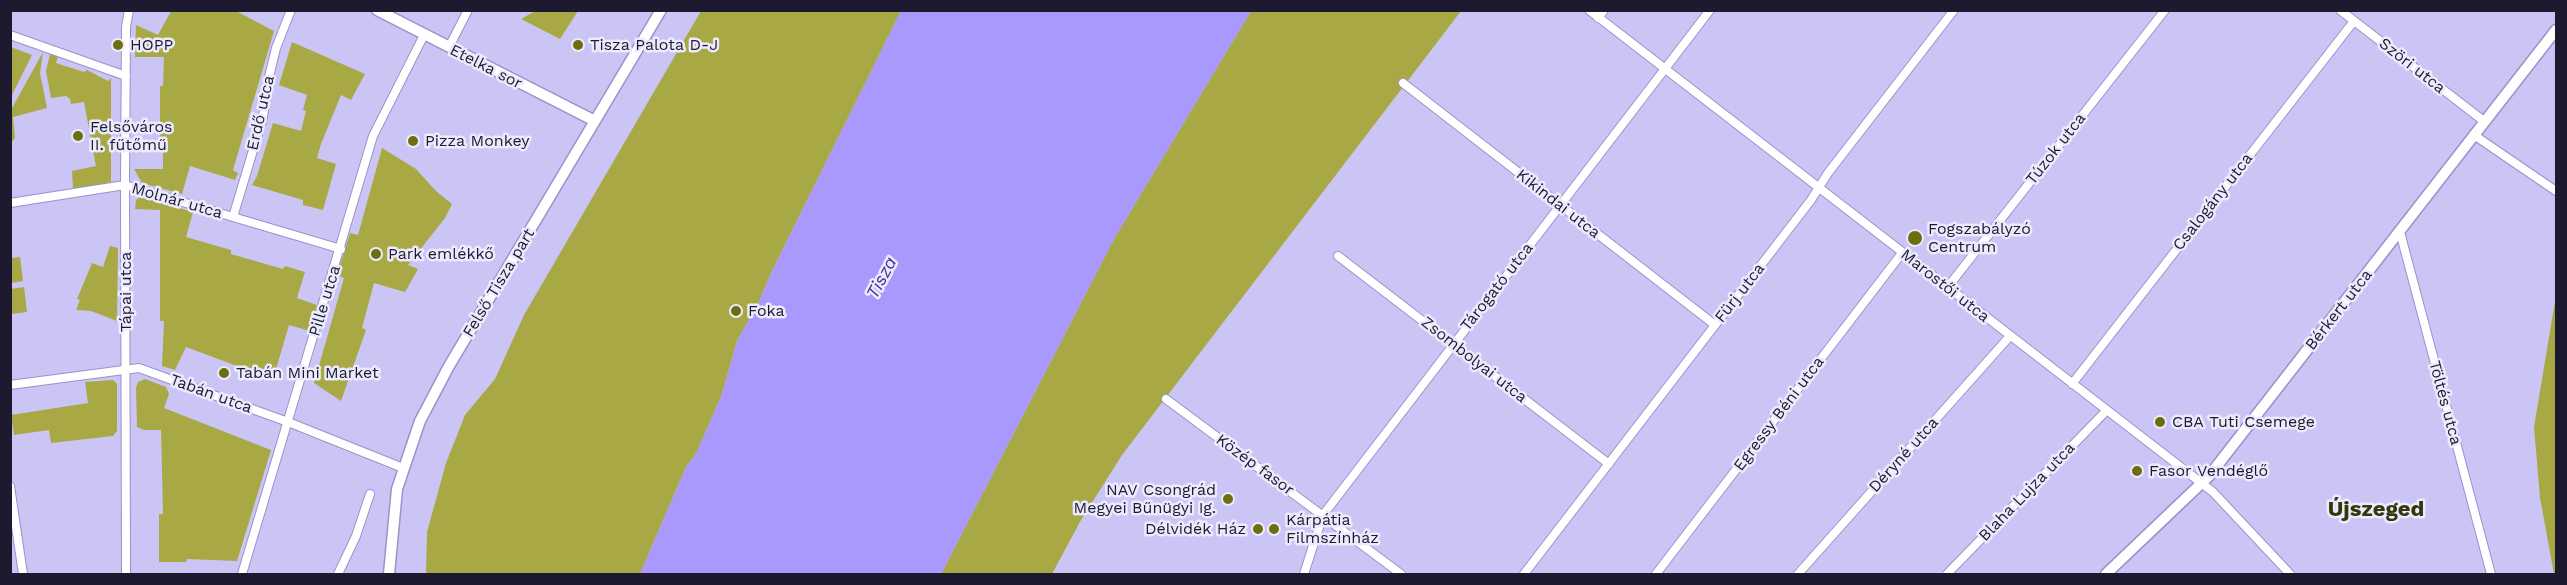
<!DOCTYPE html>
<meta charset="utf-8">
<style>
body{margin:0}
#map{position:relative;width:2567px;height:585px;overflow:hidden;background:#cbc5f6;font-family:"Work Sans",sans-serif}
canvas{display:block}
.frame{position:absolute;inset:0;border:12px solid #1d1a30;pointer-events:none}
</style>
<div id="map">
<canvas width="2567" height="585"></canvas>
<div class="frame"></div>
</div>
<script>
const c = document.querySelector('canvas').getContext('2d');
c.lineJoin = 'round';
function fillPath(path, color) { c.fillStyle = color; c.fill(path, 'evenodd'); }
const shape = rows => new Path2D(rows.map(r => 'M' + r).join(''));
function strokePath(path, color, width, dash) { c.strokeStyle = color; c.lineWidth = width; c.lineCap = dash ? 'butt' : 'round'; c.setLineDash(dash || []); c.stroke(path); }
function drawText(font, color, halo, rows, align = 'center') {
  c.font = font + ' "Work Sans",sans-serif'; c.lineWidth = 5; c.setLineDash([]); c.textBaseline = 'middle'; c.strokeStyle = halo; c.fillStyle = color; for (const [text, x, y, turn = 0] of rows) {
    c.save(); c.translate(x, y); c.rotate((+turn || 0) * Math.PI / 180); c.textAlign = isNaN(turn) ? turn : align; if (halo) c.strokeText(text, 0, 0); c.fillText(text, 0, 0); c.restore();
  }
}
fillPath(shape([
 [537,10,578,10,578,11,560,39,521,19],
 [236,11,274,31,233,170,238,173,235,180,190,166,182,194,142,183,134,169,163,169,163,142,160,141,160,86,163,86,164,57,135,57,136,25,158,35,171,11],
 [701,11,901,11,773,269,758,304,737,341,722,394,696,454,686,467,640,574,426,574,427,532,446,463,465,415,495,379,524,315],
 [1251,11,1461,11,1122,455,1081,520,1052,574,941,574,1115,237],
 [292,42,365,74,351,100,341,95,321,144,317,158,336,164,323,210,303,205,303,200,252,185,257,176,273,123,301,131,306,111,303,110,307,95,279,85],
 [11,47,32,55,11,97,10,47],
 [43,52,40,73,47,108,13,117,15,138,11,143,11,110],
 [50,54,58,57,56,63,84,72,87,70,108,81,111,78,111,182,73,189,72,171,96,166,84,102,71,104,70,99,66,96,51,98,46,71],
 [382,148,416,169,436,191,452,204,445,218,408,265,418,269,405,292,374,283,362,328,366,330,341,401,314,383,344,278,337,275,350,233,358,235],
 [140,197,193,212,186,237,231,250,231,254,283,269,285,266,305,272,297,298,317,305,310,331,289,325,274,376,255,369,253,372,186,347,175,370,162,366,164,321,160,321,160,210,135,209,136,200],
 [110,246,118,248,117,321,91,311,76,310,80,300,77,299,92,263,103,267],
 [20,257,23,281,11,283,11,258],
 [24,287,27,312,11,314,11,289],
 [2556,295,2556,574,2554,574,2540,498,2534,427],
 [145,379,166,387,169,394,164,408,271,450,237,561,187,559,186,562,159,562,159,514,163,514,161,430,144,430,137,427,136,388,138,382],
 [113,380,117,384,117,431,113,436,51,443,49,430,14,435,11,415,88,403,85,382]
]), '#a8a945');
fillPath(shape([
 [901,11,1251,11,1115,237,941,574,640,574,686,467,696,454,722,394,737,341,758,304,773,269]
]), '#a999fc');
const street = shape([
 [1589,10,2213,492,2290,574],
 [2340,10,2485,122],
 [1598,18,1604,10],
 [10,35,126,76],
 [449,47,468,10],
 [1403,83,1715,325],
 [2474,135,2556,191],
 [10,203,125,185,341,249],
 [233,217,263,117,268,81,276,48,291,10],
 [2400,232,2491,574],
 [1338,256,1609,464],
 [1947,288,2165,10],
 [2072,384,2354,21],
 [10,385,139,368,288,422,403,468],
 [1166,399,1401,574],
 [10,486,23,574],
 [126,574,125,185,126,27,129,10],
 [242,574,373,136,424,35],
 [338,574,356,536,370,494],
 [1304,574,1323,515,1710,10],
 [1524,574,1811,200,1828,173,1954,10],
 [1656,574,1902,253],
 [1798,574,2010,336],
 [1947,574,2107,410]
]);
const secondary = shape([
 [377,10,595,121],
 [389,574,397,489,420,421,449,366,661,10],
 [2106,574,2209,476,2556,30]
]);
strokePath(street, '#9992cc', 10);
strokePath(secondary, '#9992cc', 13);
strokePath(street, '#fff', 8);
strokePath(secondary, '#fff', 10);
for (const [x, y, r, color] of [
 [118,45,6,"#6d6e0f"],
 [578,45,6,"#6d6e0f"],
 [78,136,6,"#6d6e0f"],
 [413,141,6,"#6d6e0f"],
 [1915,238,8,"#6d6e0f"],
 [376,254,6,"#6d6e0f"],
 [736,311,6,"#6d6e0f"],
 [224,373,6,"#6d6e0f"],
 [2160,422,6,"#6d6e0f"],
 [2137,471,6,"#6d6e0f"],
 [1228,499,6,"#6d6e0f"],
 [1258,529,6,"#6d6e0f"],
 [1274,529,6,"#6d6e0f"]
]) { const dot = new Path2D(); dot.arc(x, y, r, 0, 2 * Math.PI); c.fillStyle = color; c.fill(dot); strokePath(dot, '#eceafd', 2); }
drawText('16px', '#1d1a30', '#eceafd', [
 ["HOPP",130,45],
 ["Tisza Palota D-J",590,45],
 ["Felsőváros",90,127],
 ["II. fűtőmű",90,145],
 ["Pizza Monkey",425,141],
 ["Fogszabályzó",1928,229],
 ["Centrum",1928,247],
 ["Park emlékkő",388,254],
 ["Foka",748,311],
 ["Tabán Mini Market",236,373],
 ["CBA Tuti Csemege",2172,422],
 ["Fasor Vendéglő",2149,471],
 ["NAV Csongrád",1216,490,"right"],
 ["Megyei Bűnügyi Ig.",1216,508,"right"],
 ["Kárpátia",1286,520],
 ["Filmszínház",1286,538],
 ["Délvidék Ház",1246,529,"right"]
], 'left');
drawText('16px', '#1d1a30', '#eceafd', [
 ["Szöri utca",2412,66,38],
 ["Etelka sor",486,67,27],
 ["Erdő utca",261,113,-77],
 ["Túzok utca",2056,149,-52],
 ["Molnár utca",177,201,16],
 ["Csalogány utca",2213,202,-52],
 ["Kikindai utca",1558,204,38],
 ["Felső Tisza part",499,283,-59],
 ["Marostői utca",1945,286,38],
 ["Tárogató utca",1497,287,-52],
 ["Tápai utca",126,292,-90],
 ["Fürj utca",1740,293,-52],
 ["Pille utca",325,301,-73],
 ["Bérkert utca",2339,310,-52],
 ["Zsombolyai utca",1474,360,38],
 ["Tabán utca",211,394,20],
 ["Töltés utca",2445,403,75],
 ["Egressy Béni utca",1779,414,-53],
 ["Déryné utca",1904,455,-48],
 ["Közép fasor",1255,465,36],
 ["Blaha Lujza utca",2027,492,-46]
]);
drawText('italic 18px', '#4c2b9c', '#eceafd', [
 ["Tisza",882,278,-62]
]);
drawText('bold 22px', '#35360c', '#eceafd', [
 ["Újszeged",2376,510]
]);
</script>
